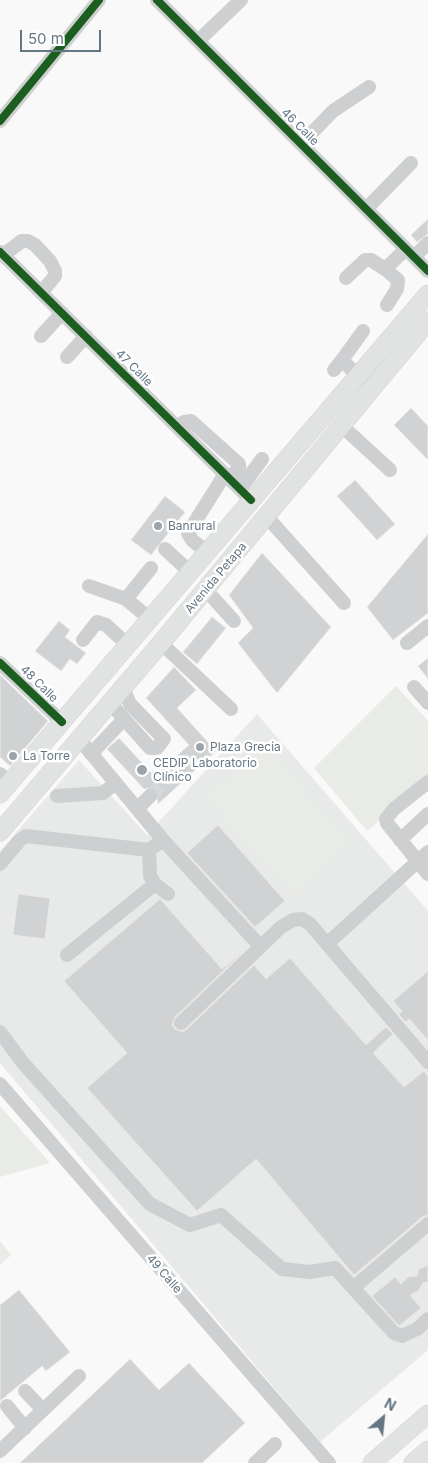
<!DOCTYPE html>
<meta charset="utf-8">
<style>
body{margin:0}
#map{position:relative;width:428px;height:1463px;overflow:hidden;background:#f9f9f9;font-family:Inter,sans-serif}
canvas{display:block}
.north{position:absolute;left:358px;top:1393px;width:50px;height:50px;-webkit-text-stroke:4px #fff;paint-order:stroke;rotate:28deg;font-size:14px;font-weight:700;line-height:20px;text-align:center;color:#657683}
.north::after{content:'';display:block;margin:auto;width:18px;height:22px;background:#657683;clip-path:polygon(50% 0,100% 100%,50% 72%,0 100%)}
.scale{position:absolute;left:20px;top:30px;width:81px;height:22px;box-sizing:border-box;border:2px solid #657683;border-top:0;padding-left:6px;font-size:15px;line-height:18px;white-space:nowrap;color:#657683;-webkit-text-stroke:4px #fff;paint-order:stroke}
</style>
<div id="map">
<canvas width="428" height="1463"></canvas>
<div class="north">N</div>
<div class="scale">50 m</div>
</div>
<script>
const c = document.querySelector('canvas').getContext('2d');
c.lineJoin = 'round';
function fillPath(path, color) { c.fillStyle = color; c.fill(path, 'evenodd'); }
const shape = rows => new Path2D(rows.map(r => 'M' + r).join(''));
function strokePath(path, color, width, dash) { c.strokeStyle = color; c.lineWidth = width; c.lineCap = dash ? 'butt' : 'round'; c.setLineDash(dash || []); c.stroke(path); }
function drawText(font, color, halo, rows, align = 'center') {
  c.font = font + ' Inter,sans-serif'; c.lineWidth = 5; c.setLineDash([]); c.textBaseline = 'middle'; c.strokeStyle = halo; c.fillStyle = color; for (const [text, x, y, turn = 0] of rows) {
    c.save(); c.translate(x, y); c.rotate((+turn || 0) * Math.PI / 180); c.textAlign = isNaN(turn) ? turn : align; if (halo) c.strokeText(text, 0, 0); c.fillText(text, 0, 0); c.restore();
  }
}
fillPath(shape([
 [257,714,428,911,428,1350,320,1442,0,1063,0,851,79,760,147,835]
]), '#e8e9e9');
fillPath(shape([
 [396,686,428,721,428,780,367,831,314,768],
 [264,745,353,842,294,896,205,798],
 [0,1106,50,1163,0,1177],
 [0,1241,11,1255,0,1265]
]), '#e8ebe6');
const building = shape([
 [428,219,428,234,417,242,411,235,428,219],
 [411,408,428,426,428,460,394,425,411,408],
 [355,480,395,524,377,540,337,496,355,480],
 [165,496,185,512,151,555,131,540,165,496],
 [428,534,428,613,393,640,367,607,428,534],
 [262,553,331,627,277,693,238,643,253,628,229,595,262,553],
 [212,617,226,628,197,664,183,652,212,617],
 [59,621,70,630,65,637,86,653,77,664,70,659,61,671,35,651,59,621],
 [428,658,428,679,418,666,428,658],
 [174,667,196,690,177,708,216,751,158,804,156,790,152,787,144,789,107,749,119,738,154,776,189,745,146,698,174,667],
 [0,675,48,721,10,766,0,757,0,675],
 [218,825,285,901,255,927,187,853,218,825],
 [18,894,50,898,45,939,13,935,18,894],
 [160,899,222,969,243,952,175,1017,172,1025,175,1029,183,1032,187,1029,254,965,266,979,290,958,366,1045,386,1027,393,1034,373,1053,404,1087,424,1071,428,1076,428,1215,422,1217,354,1275,256,1159,197,1211,87,1088,127,1053,64,981,160,899],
 [428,971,428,1040,409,1019,406,1022,399,1015,402,1011,393,1001,428,971],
 [428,1265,428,1282,423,1283,418,1291,410,1295,421,1308,399,1326,372,1296,395,1277,401,1284,408,1277,417,1276,419,1269,428,1265],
 [19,1290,70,1352,46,1371,42,1366,0,1401,0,1305,19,1290],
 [130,1359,159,1390,189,1363,245,1423,202,1463,20,1463,130,1359]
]);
fillPath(building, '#d0d2d3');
strokePath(building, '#e8e8e8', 1);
strokePath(shape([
 [150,796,175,772]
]), '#d4d8dc', 14, [14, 7]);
const major = shape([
 [0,794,428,294],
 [0,832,161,643,428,321],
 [372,1463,428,1414],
 [413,1463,428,1450]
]);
strokePath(major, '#d5d6d7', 19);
strokePath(shape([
 [157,0,428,271],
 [198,41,241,0],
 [0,121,99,0],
 [301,144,333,111,369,87],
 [366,209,411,163],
 [0,252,251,500],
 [3,255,22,241,28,241,35,245,50,261,55,271,55,276,41,293],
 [414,257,428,243],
 [385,269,398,280,397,289,387,305],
 [346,278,365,260,371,260,385,269,406,249],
 [41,336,62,313],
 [67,357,86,336],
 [342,360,363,331],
 [334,370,342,360,358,376],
 [342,426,390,470],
 [178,427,184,422,191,421,239,464,239,468,230,478],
 [240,489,262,459],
 [267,517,344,603],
 [165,549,190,572],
 [207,552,192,540,188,533,225,474],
 [89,586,126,599,150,619],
 [206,590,234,621],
 [126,599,151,568],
 [83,640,97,622,106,625,128,645],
 [161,643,231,709],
 [407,643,428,626],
 [0,663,62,722],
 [414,687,428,703],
 [110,703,150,748,157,748,164,739,130,704,123,688],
 [80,740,163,840,260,946],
 [91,754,124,719],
 [0,774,10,782],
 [428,782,394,809,386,819,387,823,428,874],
 [57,796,103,793,116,783],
 [137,809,150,796],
 [400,840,428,814],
 [0,864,20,840,26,836,149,850,163,840],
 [155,884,168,894],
 [327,944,428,852],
 [67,955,155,884,150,876,149,850],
 [181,1023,281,927,293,920,302,919,310,924,428,1062],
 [0,1032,23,1063,150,1204,190,1225,221,1215,282,1269,310,1272,335,1268,394,1333,402,1336,417,1329,428,1319],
 [0,1084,329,1463],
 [353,1288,428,1224],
 [25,1391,43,1410],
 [7,1406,25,1428],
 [0,1451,79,1376],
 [255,1463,275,1444]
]), '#cecfd0', 14);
strokePath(major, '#e1e2e2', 18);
strokePath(shape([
 [157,0,428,271],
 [0,121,99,0],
 [0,252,251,500],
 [0,663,62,722]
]), '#1b5e20', 8);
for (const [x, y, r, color] of [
 [158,526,5,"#99a4ac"],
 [200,747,5,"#99a4ac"],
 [13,756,5,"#99a4ac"],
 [142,770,6,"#99a4ac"]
]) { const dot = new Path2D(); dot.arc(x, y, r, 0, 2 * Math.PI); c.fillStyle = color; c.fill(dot); strokePath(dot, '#fff', 2); }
drawText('12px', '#657683', '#fff', [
 ["46 Calle",300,127,45],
 ["47 Calle",134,368,45],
 ["Avenida Petapa",216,578,-50],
 ["48 Calle",39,684,44],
 ["49 Calle",164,1274,49]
]);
drawText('12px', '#657683', '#fff', [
 ["Banrural",168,526],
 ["Plaza Grecia",210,747],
 ["La Torre",23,756],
 ["CEDIP Laboratorio",153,763],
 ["Clínico",153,777]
], 'left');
</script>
